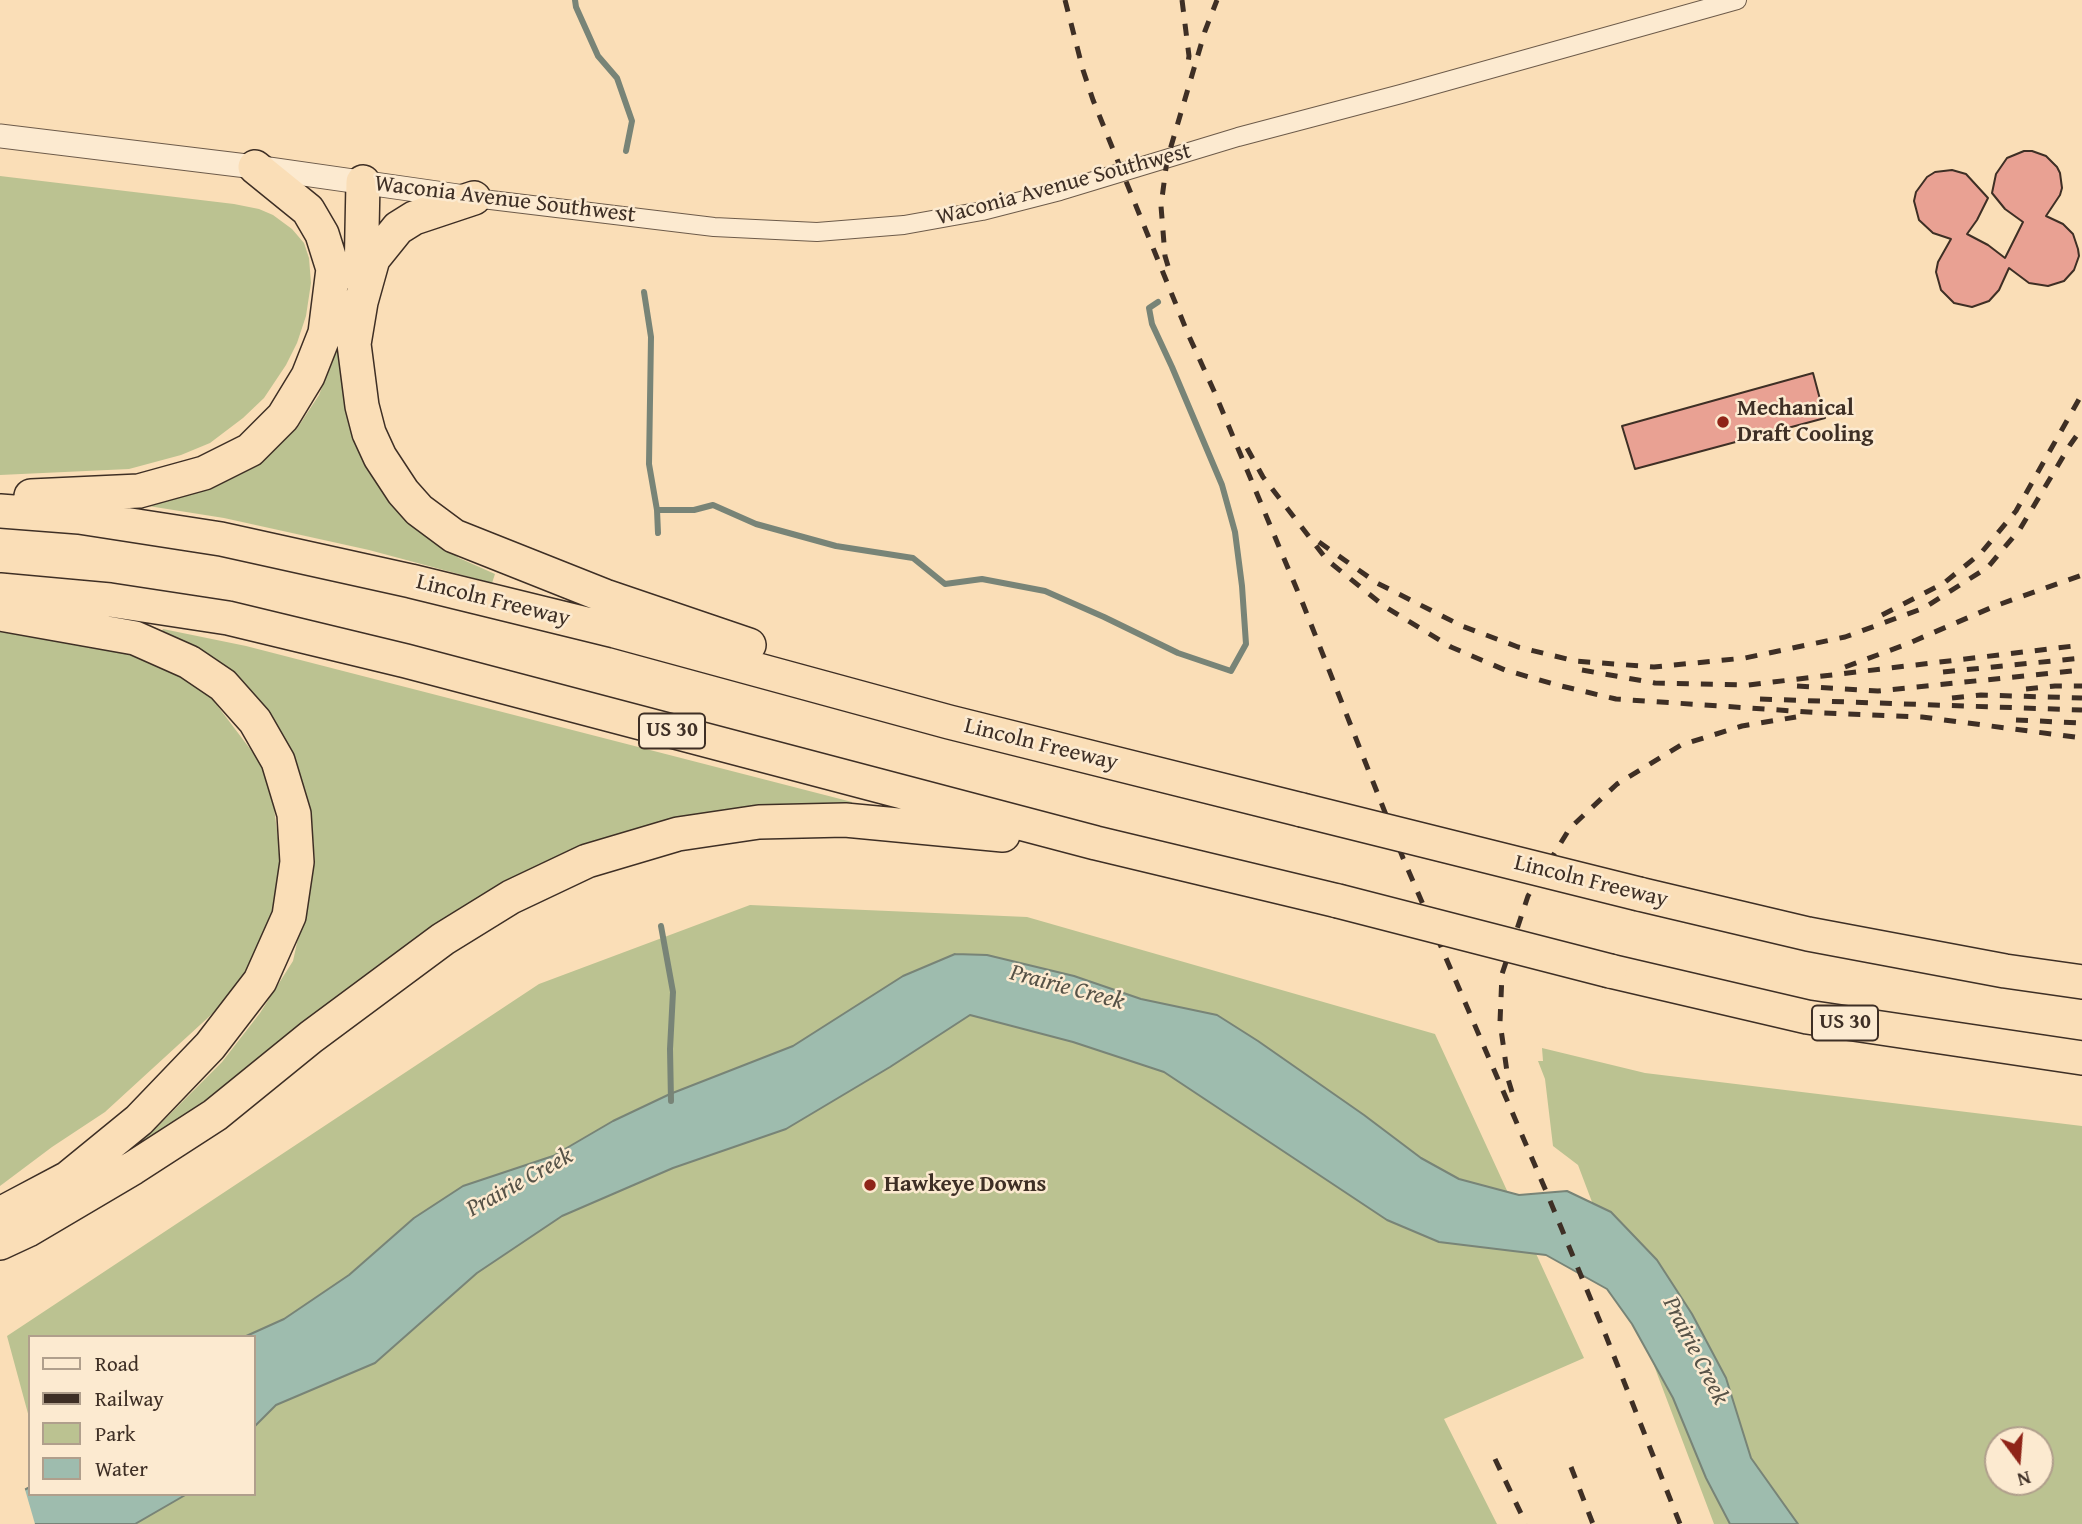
<!DOCTYPE html>
<style>
body{margin:0}
#map{position:relative;width:2082px;height:1524px;overflow:hidden;background:#fadeb7;font-family:"Gentium Book Plus",serif}
canvas{display:block}
.legend{position:absolute;left:28px;top:1335px;width:228px;height:161px;box-sizing:border-box;background:#fcead0;border:2px solid #b09f8c;margin:0;padding:9px 12px;list-style:none;font-size:21px;color:#3e2f25}
.legend li{display:flex;align-items:center;gap:14px;height:35px}
.legend b{width:35px;border:2px solid #b09f8c}
.north{position:absolute;left:1984px;top:1426px;width:70px;height:70px;box-sizing:border-box;background:#fcead0;border:2px solid #b09f8c;border-radius:50%;rotate:164deg;font-size:19px;font-weight:700;line-height:28px;text-align:center;color:#3e2f25}
.north::after{content:'';display:block;margin:auto;width:24px;height:32px;background:#8f2418;clip-path:polygon(50% 0,100% 100%,50% 72%,0 100%)}
</style>
<div id="map">
<canvas width="2082" height="1524"></canvas>
<ul class="legend">
<li><b style="height:9px;background:#fcead0"></b>Road</li>
<li><b style="height:9px;background:#3e2f25"></b>Railway</li>
<li><b style="height:19px;background:#bbc291"></b>Park</li>
<li><b style="height:19px;background:#9ebcae"></b>Water</li>
</ul>
<div class="north">N</div>
</div>
<script>
const c = document.querySelector('canvas').getContext('2d');
c.lineJoin = 'round';
function fillPath(path, color) { c.fillStyle = color; c.fill(path, 'evenodd'); }
const shape = rows => new Path2D(rows.map(r => 'M' + r).join(''));
function strokePath(path, color, width, dash) { c.strokeStyle = color; c.lineWidth = width; c.lineCap = dash ? 'butt' : 'round'; c.setLineDash(dash || []); c.stroke(path); }
function drawText(font, color, halo, rows, align = 'center') {
  c.font = font + ' "Gentium Book Plus",serif'; c.lineWidth = 5; c.setLineDash([]); c.textBaseline = 'middle'; c.strokeStyle = halo; c.fillStyle = color; for (const [text, x, y, turn = 0] of rows) {
    c.save(); c.translate(x, y); c.rotate((+turn || 0) * Math.PI / 180); c.textAlign = isNaN(turn) ? turn : align; if (halo) c.strokeText(text, 0, 0); c.fillText(text, 0, 0); c.restore();
  }
}
fillPath(shape([
 [0,176,234,204,259,209,273,215,292,229,304,243,309,258,311,283,306,316,297,343,286,365,264,398,243,418,210,443,181,455,129,469,0,475],
 [339,343,340,367,343,389,397,509,422,533,459,558,495,574,492,583,369,550,224,518,142,505,182,497,229,480,277,447,298,427,319,395],
 [163,629,246,646,852,802,851,805,530,870,403,947,228,1086,134,1153,132,1150,159,1125,222,1062,260,1013,293,961,315,861,311,818,265,713,242,681,218,661,198,649,160,635],
 [0,632,113,648,167,666,210,696,260,762,269,783,274,808,281,861,271,918,256,955,235,987,212,1014,105,1112,52,1147,0,1186],
 [750,905,1027,917,1435,1034,1584,1358,1444,1419,1497,1524,58,1524,50,1494,254,1494,254,1337,30,1337,30,1421,7,1336,539,984],
 [1542,1048,1645,1073,2082,1126,2082,1524,1714,1524,1578,1165,1553,1146,1545,1079,1538,1061,1543,1061],
 [1998,1440,2040,1440,2040,1482,1998,1482]
]), '#bbc291');
const water = shape([
 [955,954,987,955,1074,976,1141,999,1217,1015,1258,1041,1364,1115,1421,1158,1459,1179,1519,1195,1567,1191,1611,1212,1657,1260,1692,1314,1726,1378,1751,1458,1798,1524,1730,1524,1706,1478,1673,1398,1632,1324,1607,1289,1546,1255,1439,1242,1387,1220,1164,1072,1073,1042,970,1015,890,1067,786,1129,673,1168,562,1216,477,1273,375,1363,276,1405,254,1427,254,1337,244,1337,284,1319,349,1275,414,1218,463,1186,553,1156,613,1121,670,1094,793,1046,903,976,955,954],
 [30,1487,30,1494,187,1494,135,1524,0,1524,0,1502,30,1487]
]);
fillPath(water, '#9ebcae');
strokePath(water, '#788477', 2);
fillPath(shape([
 [24,1486,35,1524,0,1524,0,1498]
]), '#fadeb7');
strokePath(shape([
 [575,0,576,7,598,56,617,78,632,121,626,151],
 [644,292,651,337,649,464,657,510,658,533],
 [657,510,694,510,713,505,756,524,836,546,913,558,945,584,982,579,1045,591,1104,617,1178,653,1231,671,1246,644,1242,586,1235,532,1222,485,1172,367,1152,324,1149,308,1158,302],
 [661,926,673,992,670,1049,671,1101]
]), '#788477', 6);
const building = shape([
 [2024,151,2032,151,2046,156,2057,167,2060,173,2062,188,2060,195,2046,216,2063,224,2073,234,2078,249,2079,256,2074,270,2064,281,2048,286,2029,283,2009,268,1999,290,1989,301,1972,307,1954,303,1941,290,1936,272,1938,262,1951,239,1933,233,1919,220,1914,201,1916,192,1927,177,1935,172,1952,170,1966,174,1988,198,1977,220,1967,234,1988,245,2005,258,2023,222,2005,209,1992,193,1996,174,2007,158,2024,151],
 [1813,373,1825,418,1635,469,1622,426,1813,373]
]);
fillPath(building, '#e9a193');
strokePath(building, '#3e2f25', 2);
const minor = shape([
 [474,198,714,227,817,232,904,225,982,211,1060,191,1238,137,1401,94,1737,0]
]);
const tertiary = shape([
 [0,136,255,167,465,197]
]);
const motorway = shape([
 [474,198,414,218,398,228,373,259,361,302,354,344,362,406,369,433,380,457,403,492,419,510,454,536,605,596,749,645],
 [361,279,363,182],
 [31,496,139,491,204,473,250,450,283,417,308,376,325,333,333,269,322,234,308,210,255,167],
 [0,511,79,517,221,539,411,581,615,631,949,722,1302,810],
 [0,590,110,600,228,618,406,661,1096,843,1338,901],
 [0,614,135,638,189,662,223,685,255,721,278,761,294,814,297,862,289,916,260,981,210,1046,139,1120,68,1178,0,1214],
 [1639,894,1808,934,2005,971,2082,982],
 [1610,971,1807,1017,2082,1058],
 [0,1243,28,1230,133,1168,215,1115,311,1037,443,939,511,897,587,861,678,834,759,822,845,820,1003,835]
]);
strokePath(minor, '#6d5b4a', 20);
strokePath(tertiary, '#6d5b4a', 25);
strokePath(motorway, '#3e2f25', 36);
strokePath(minor, '#fcead0', 18);
strokePath(tertiary, '#fcead0', 23);
strokePath(motorway, '#fadeb7', 33);
strokePath(shape([
 [1065,0,1083,70,1093,100,1188,334,1214,391,1303,604,1403,858,1546,1191,1606,1336,1680,1524],
 [1182,0,1189,56,1187,69],
 [1168,266,1165,256,1161,206,1167,160,1205,31,1217,0],
 [1247,448,1263,477,1327,560,1384,606,1451,647,1505,670,1557,685,1616,699,1823,713,1922,717,2082,738],
 [1319,542,1377,583,1462,626,1518,647,1575,661,1654,667,1745,658,1845,637,1924,608,1988,567,2020,529,2070,445,2082,428],
 [1882,615,1944,583,1981,553,2016,511,2082,394],
 [1845,667,1907,644,1995,606,2082,575],
 [1582,670,1655,683,1748,685,2082,645],
 [1943,672,2082,658],
 [1797,686,1878,691,2082,670],
 [2026,689,2055,686,2082,686],
 [1952,698,1981,695,2082,698],
 [1760,699,2082,710],
 [2016,720,2082,723],
 [1512,1092,1508,1079,1500,1022,1502,974,1528,896,1570,828,1617,784,1681,745,1742,726,1796,717],
 [1495,1459,1526,1524],
 [1571,1467,1593,1524]
]), '#3e2f25', 5, [12, 12]);
const motorwayBridge = shape([
 [1302,810,1639,894],
 [1338,901,1610,971]
]);
strokePath(motorwayBridge, '#3e2f25', 36, []);
strokePath(motorwayBridge, '#fadeb7', 33);
for (const [x, y, r, color] of [
 [1723,422,7,"#8f2418"],
 [870,1185,7,"#8f2418"]
]) { const dot = new Path2D(); dot.arc(x, y, r, 0, 2 * Math.PI); c.fillStyle = color; c.fill(dot); strokePath(dot, '#fcead0', 2.5); }
for (const [x, y, w] of [
 [672,731,66],
 [1845,1023,66]
]) { const box = new Path2D(); box.roundRect(x - w / 2, y - 17.5, w, 35, 5); c.fillStyle = '#fcead0'; c.fill(box); strokePath(box, '#3e2f25', 2); }
drawText('bold 21px', '#3e2f25', null, [
 ["US 30",672,731],
 ["US 30",1845,1023]
]);
drawText('23px', '#3e2f25', '#fcead0', [
 ["Waconia Avenue Southwest",1064,185,-15],
 ["Waconia Avenue Southwest",505,200,7],
 ["Lincoln Freeway",493,601,14],
 ["Lincoln Freeway",1041,745,14],
 ["Lincoln Freeway",1591,882,14]
]);
drawText('bold 23px', '#3e2f25', '#fcead0', [
 ["Mechanical",1737,409],
 ["Draft Cooling",1737,435],
 ["Hawkeye Downs",884,1185]
], 'left');
drawText('italic 24px', '#565247', '#fcead0', [
 ["Prairie Creek",1067,988,15],
 ["Prairie Creek",520,1183,-29],
 ["Prairie Creek",1695,1351,63]
]);
</script>
